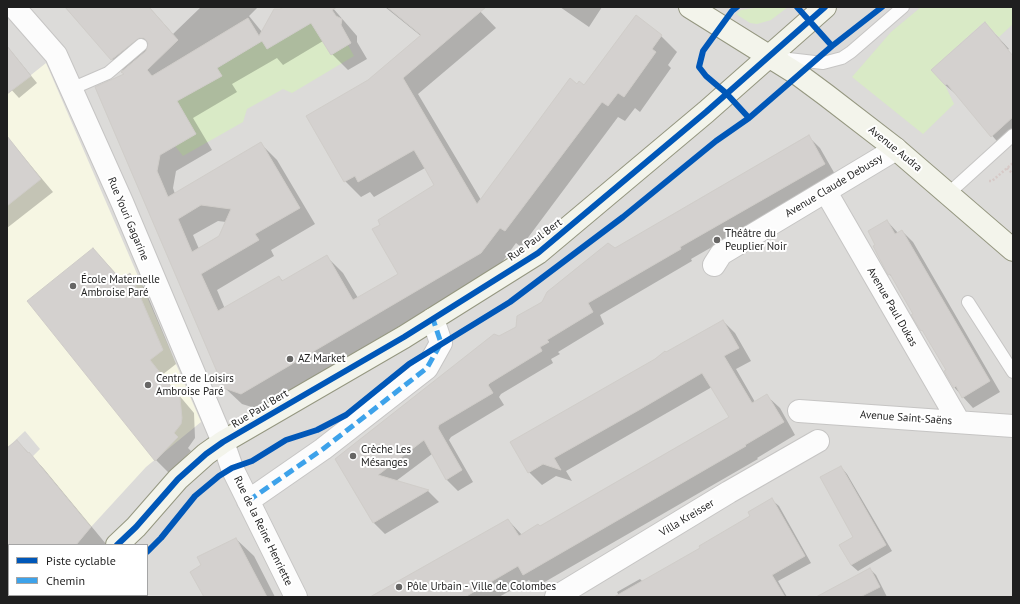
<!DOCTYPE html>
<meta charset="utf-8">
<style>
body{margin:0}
#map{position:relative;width:1020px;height:604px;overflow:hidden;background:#edebe8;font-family:"PT Sans",sans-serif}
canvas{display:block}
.frame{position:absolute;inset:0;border:8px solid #1f1f1f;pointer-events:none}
.legend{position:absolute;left:8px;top:544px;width:140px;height:52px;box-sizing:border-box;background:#fff;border:1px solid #a5a5a5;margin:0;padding:5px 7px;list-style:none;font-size:12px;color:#1f1f1f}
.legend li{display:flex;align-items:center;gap:8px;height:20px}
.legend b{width:20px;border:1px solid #a5a5a5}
</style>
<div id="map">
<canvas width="1020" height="604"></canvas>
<div class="frame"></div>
<ul class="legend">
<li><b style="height:5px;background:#0057b8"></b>Piste cyclable</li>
<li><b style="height:5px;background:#3da2ea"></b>Chemin</li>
</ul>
</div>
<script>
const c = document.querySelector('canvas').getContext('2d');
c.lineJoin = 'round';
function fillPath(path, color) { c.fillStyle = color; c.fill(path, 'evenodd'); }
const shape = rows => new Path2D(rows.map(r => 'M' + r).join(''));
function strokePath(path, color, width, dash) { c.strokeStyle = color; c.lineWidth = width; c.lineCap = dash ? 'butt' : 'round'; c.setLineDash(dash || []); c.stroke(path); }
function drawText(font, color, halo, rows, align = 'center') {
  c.font = font + ' "PT Sans",sans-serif'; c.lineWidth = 4; c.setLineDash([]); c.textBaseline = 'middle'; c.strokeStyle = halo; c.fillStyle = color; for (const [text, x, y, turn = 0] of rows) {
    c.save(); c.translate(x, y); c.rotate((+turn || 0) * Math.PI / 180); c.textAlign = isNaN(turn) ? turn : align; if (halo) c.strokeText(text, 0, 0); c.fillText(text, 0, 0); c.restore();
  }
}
fillPath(shape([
 [7,7,1013,7,1013,597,7,597],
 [9,545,147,545,147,595,9,595]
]), '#dcdbd9');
fillPath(shape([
 [46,63,201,422,146,467,91,527,33,456,40,449,25,431,7,448,7,94]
]), '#f6f6e3');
fillPath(shape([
 [761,7,788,7,771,20,757,24,750,23,736,14,741,10],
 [921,7,1013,7,1013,24,999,37,984,22,931,70,945,85,954,104,923,134,852,77,891,32],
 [311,23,331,55,348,45,354,56,292,93,283,89,247,109,243,122,183,156,175,146,196,134,177,101,221,76,217,68,262,41,267,49]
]), '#d9eac6');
fillPath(shape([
 [65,7,149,7,173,34,201,7,258,7,249,16,262,32,280,10,286,7,332,7,357,36,357,42,367,59,348,70,332,54,323,41,283,65,277,58,232,84,237,92,193,118,212,150,176,171,173,188,175,194,261,144,277,160,315,224,271,250,274,256,217,290,225,309,279,277,284,282,327,257,343,273,358,298,399,275,381,225,435,186,425,168,374,197,370,192,361,197,345,181,369,81,421,36,385,7,476,7,496,28,418,94,481,200,578,85,584,86,661,36,677,52,668,65,671,68,640,112,635,108,625,121,618,117,521,247,516,243,497,269,258,409,242,404,225,388,123,71],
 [218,221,226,222,220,236,199,249,193,235],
 [560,7,602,7,589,27],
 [985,23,1009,49,1007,50,1013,57,1013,137,1002,147,957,95,945,85],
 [7,46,37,83,19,98,7,85],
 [808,136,820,148,836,176,691,259,692,261,600,315,604,324,558,352,560,354,551,359,553,363,501,394,499,397,504,405,451,437,449,440,473,482,458,491,446,479,432,454,396,481,428,491,439,502,385,534,373,522,336,459,500,337,517,327,543,303,615,249],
 [7,137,53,192,7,228],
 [887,221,898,233,902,231,913,242,1000,392,973,408,954,387,947,370,927,335,922,330,914,314,894,279,889,274],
 [93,249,122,280,130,274,144,287,176,364,162,375,194,413,195,438,188,448,191,451,169,473,156,460],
 [723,321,735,333,751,361,736,369,755,402,767,396,780,408,795,435,757,458,758,459,536,587,529,580,499,597,372,597,508,520,522,535,539,527,730,417,712,387,566,471,572,481,556,476,542,485,529,472,666,353],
 [17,441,44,469,106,544,9,545,9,595,62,595,61,597,7,597,7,450],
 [841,467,847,474,892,551,858,571,851,565,855,538],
 [772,500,779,506,811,563,778,581,787,597,620,597,617,592,640,579,643,582,701,548,751,516],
 [236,539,254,556,275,597,205,597,203,566],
 [870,569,876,575,887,597,818,597]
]), '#0003');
const building = shape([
 [65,7,149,7,178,40,147,70,152,76,248,18,259,36,274,9,280,9,284,7,337,7,332,10,336,16,342,19,341,25,351,43,331,55,311,23,267,49,262,41,217,68,222,76,177,101,196,134,160,155,157,171,168,197,261,142,300,208,255,234,259,240,201,274,218,311,279,276,282,281,327,255,353,300,398,274,372,229,380,225,378,220,434,185,424,167,414,150,358,182,355,176,344,182,306,116,368,80,421,35,387,7,486,7,403,78,477,204,570,78,577,84,579,81,584,85,636,15,662,35,652,49,656,52,624,97,618,93,608,106,602,102,505,231,500,228,481,253,241,394,224,388,95,87,124,74,121,72,146,51,148,43,144,38,139,38,111,60,65,7],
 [201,205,231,209,219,236,192,252,178,219,201,205],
 [985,22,1013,56,1013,117,991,137,947,84,945,85,931,70,985,22],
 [7,46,31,76,7,94,7,46],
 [809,135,825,164,680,247,681,249,588,303,593,312,547,340,549,342,540,347,542,351,490,383,488,385,493,393,439,425,438,428,462,470,446,480,424,440,378,475,429,490,373,523,335,459,494,334,499,336,516,327,517,316,542,302,547,292,608,243,615,248,809,135],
 [7,136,41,179,7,206,7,136],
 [887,220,895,234,902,230,990,381,962,398,956,386,954,388,944,371,946,370,922,330,921,331,911,315,913,314,890,274,888,275,873,246,875,245,868,231,887,220],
 [93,248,121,280,130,273,163,350,150,360,180,398,182,418,181,424,174,433,178,437,155,461,27,301,93,248],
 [723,320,739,348,724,356,752,403,767,394,784,422,745,445,746,446,523,575,518,566,465,597,370,597,508,519,519,536,538,524,540,526,729,417,702,373,639,410,554,458,561,470,543,464,528,473,510,442,655,359,665,351,666,352,723,320],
 [17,440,28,453,29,452,91,527,76,545,7,545,7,448,17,440],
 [841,466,886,545,851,565,839,545,853,537,820,477,841,466],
 [772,498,805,556,772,575,785,597,614,597,700,548,699,546,750,516,748,512,772,498],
 [236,538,267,597,204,597,190,572,201,565,197,557,236,538],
 [870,568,880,587,860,597,816,597,870,568]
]);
fillPath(building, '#d4d1cf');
strokePath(building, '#d0cdc9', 1);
const lane = shape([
 [780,58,823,63,842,58,851,52,903,7],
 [71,89,108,73,141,45],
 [949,193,1013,135],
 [968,302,1013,372]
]);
const street = shape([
 [14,7,56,55,122,202,223,442,232,468,296,597],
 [826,192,959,422],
 [714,265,721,254,896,149],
 [799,411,1013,426],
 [248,501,323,449,427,368,441,343,433,319],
 [556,597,729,492,818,441]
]);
const secondary = shape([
 [690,7,799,75,826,95,896,149,1013,250],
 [117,545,136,527,178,479,206,454,223,442,404,337,538,253,706,112,825,7],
 [60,597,62,595]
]);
strokePath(lane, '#c6c5c4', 14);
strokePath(street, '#c6c5c4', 24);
strokePath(secondary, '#959780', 24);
strokePath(shape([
 [1007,168,1013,174],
 [989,181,992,181,1013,163]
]), '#d6c9c7', 2.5, [2, 2]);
strokePath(lane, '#fcfcfc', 12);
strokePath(street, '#fcfcfc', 22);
strokePath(secondary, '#f3f4eb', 22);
strokePath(shape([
 [248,501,323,449,427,368,441,343,433,319]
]), '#3da2ea', 5, [10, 5]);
strokePath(shape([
 [737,7,732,11,703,51,699,67,706,76,726,93,749,118],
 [797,7,832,46],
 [117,545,136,527,178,479,206,454,223,442,404,337,538,253,706,112,825,7],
 [147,552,161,538,195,496,219,476,232,468,252,461,286,440,317,430,346,415,409,364,510,302,623,217,716,141,749,118,832,46,882,7]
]), '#0057b8', 6);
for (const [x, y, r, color] of [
 [717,240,4,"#676665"],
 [73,286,4,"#676665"],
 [290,359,4,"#676665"],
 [148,385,4,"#676665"],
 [353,456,4,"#676665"],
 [399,587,4,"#676665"]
]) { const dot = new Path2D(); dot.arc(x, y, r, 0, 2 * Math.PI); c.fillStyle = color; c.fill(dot); strokePath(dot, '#fff', 1.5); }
drawText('11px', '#1f1f1f', '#fff', [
 ["Avenue Audra",895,149,39],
 ["Avenue Claude Debussy",834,186,-31],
 ["Rue Youri Gagarine",128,219,67],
 ["Rue Paul Bert",535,240,-36],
 ["Avenue Paul Dukas",892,307,60],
 ["Rue Paul Bert",260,409,-31],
 ["Avenue Saint-Saëns",906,418,4],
 ["Villa Kreisser",687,518,-31],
 ["Rue de la Reine Henriette",263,531,64]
]);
drawText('11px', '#1f1f1f', '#fff', [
 ["Théâtre du",725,234],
 ["Peuplier Noir",725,247],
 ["École Maternelle",81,280],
 ["Ambroise Paré",81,293],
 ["AZ Market",298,359],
 ["Centre de Loisirs",156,379],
 ["Ambroise Paré",156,392],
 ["Crèche Les",361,450],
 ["Mésanges",361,463],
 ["Pôle Urbain - Ville de Colombes",407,587]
], 'left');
</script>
